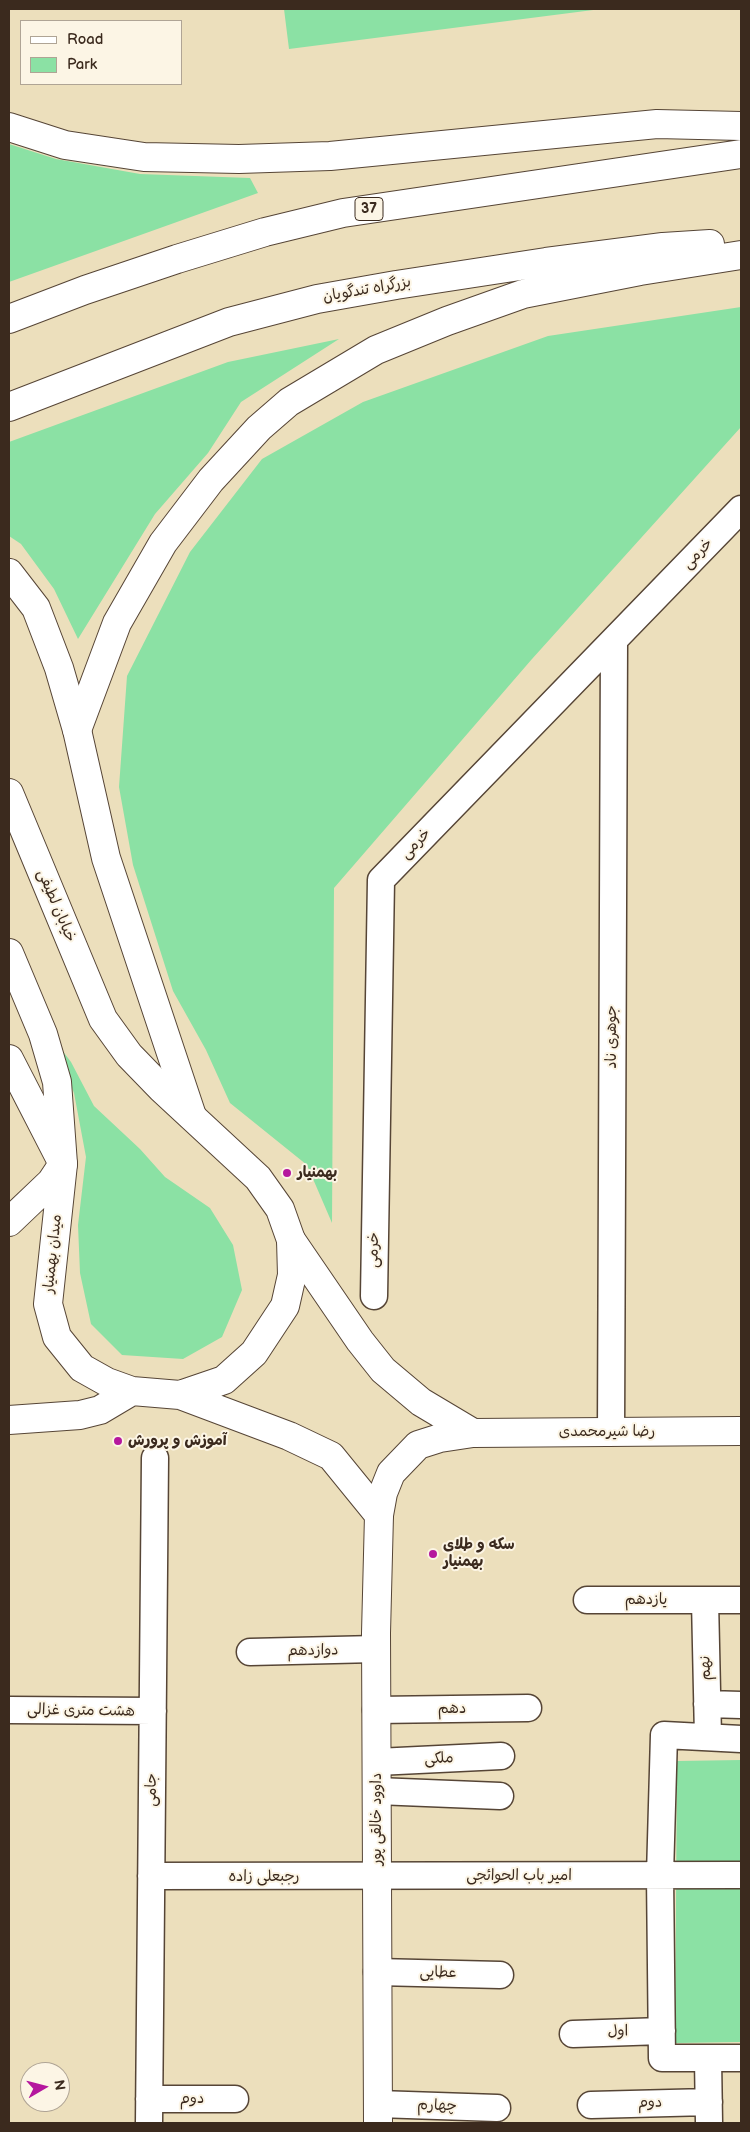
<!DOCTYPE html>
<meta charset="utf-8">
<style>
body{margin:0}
#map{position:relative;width:750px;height:2132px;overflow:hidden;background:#ecdfbc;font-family:"Balsamiq Sans",sans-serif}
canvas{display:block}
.frame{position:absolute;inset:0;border:10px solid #3b2a1e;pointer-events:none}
.legend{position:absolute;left:20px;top:20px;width:162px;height:65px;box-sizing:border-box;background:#fcf5e5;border:1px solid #afa495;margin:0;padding:6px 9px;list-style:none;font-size:15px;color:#3b2a1e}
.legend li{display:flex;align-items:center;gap:10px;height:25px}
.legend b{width:25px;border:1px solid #afa495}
.north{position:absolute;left:20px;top:2062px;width:50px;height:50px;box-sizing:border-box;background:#fcf5e5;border:1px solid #afa495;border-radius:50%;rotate:82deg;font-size:14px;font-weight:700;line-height:20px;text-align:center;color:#3b2a1e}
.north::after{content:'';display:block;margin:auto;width:18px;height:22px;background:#b5179e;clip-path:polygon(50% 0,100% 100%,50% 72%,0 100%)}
</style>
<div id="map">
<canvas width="750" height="2132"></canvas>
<div class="frame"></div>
<ul class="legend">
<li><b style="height:6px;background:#fff"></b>Road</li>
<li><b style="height:14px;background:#8be1a4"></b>Park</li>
</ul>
<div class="north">N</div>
</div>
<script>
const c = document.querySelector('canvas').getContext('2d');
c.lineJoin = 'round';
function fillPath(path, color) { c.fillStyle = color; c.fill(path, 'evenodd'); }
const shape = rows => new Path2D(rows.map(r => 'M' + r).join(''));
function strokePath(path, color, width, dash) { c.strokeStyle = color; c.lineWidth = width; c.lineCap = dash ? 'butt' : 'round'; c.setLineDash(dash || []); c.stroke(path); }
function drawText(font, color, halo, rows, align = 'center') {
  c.font = font + ' "Balsamiq Sans","Playpen Sans Arabic",sans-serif'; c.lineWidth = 4; c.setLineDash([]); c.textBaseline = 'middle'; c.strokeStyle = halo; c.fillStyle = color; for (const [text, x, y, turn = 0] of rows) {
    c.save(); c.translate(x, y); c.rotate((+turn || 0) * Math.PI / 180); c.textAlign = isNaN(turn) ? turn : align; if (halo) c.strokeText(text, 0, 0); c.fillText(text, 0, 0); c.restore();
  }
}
fillPath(shape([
 [284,9,601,9,289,49],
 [9,144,56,159,140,174,250,178,258,193,9,282],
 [741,307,741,427,532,659,334,888,332,1223,307,1165,230,1103,206,1050,173,991,133,865,119,787,127,676,190,552,262,459,363,402,548,336],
 [339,339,241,402,208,453,155,514,78,639,54,589,21,544,9,536,9,442,228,362],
 [52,1037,71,1062,94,1106,140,1149,165,1177,210,1208,233,1245,242,1290,222,1337,183,1359,122,1355,91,1324,80,1273,78,1225,86,1157,74,1093],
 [741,1760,740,2042,675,2043,677,1761]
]), '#8be1a4');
const minor = shape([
 [374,1296,381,880,741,509],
 [611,1432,614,642],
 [587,1600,741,1600],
 [705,1600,708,1737],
 [250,1652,376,1649],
 [707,1704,741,1705],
 [9,1710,153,1711],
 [376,1710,528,1708],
 [741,1739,664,1735,660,1875,662,2058,741,2058],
 [377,1762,501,1756],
 [377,1791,500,1796],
 [151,1876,741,1875],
 [377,1972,500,1975],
 [573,2034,662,2031],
 [708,2058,709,2123],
 [149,2099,235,2099],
 [378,2104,497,2108],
 [591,2105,709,2102],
 [149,2123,155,1458]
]);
const tertiary = shape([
 [9,573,36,608,59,668,77,730,106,858,192,1116],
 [9,1059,63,1164],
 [291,1240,360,1341,383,1370,421,1402,473,1433],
 [379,1515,383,1493,391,1473,418,1445,440,1438,473,1433,741,1431]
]);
const secondary = shape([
 [9,793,103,1019,129,1055,162,1089,258,1178,280,1209,291,1240,292,1275,285,1306,254,1353,224,1380,180,1395,132,1391,107,1382,82,1368,57,1337,48,1304,63,1164,57,1082,43,1034,9,953],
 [9,1222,51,1182,63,1164],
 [180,1395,289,1436,331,1456,379,1515,376,1633,378,2123],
 [9,1420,80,1415,100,1410,132,1391]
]);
const trunk = shape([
 [9,127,65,145,144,157,239,159,330,156,657,124,741,126],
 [9,319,85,290,177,259,265,232,343,213,741,154],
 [9,407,229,322,317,299,396,285,546,262,663,247,710,244],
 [77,730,117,623,163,543,211,480,259,428,289,402,376,350,447,321,523,294,640,271,741,255]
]);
strokePath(minor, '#564536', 29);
strokePath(tertiary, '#564536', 30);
strokePath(secondary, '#564536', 30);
strokePath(trunk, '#564536', 30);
strokePath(minor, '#fff', 26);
strokePath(tertiary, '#fff', 28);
strokePath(secondary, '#fff', 28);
strokePath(trunk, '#fff', 28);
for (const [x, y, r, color] of [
 [287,1173,5,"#b5179e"],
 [118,1441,5,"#b5179e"],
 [433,1554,5,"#b5179e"]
]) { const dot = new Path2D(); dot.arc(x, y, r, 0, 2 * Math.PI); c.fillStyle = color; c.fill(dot); strokePath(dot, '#fcf5e5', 2); }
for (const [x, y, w] of [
 [369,209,28]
]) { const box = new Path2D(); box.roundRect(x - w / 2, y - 11.5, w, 23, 4); c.fillStyle = '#fcf5e5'; c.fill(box); strokePath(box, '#3b2a1e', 1); }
drawText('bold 14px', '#3b2a1e', null, [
 ["37",369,209]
]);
drawText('15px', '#3b2a1e', '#fcf5e5', [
 ["بزرگراه تندگویان",367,290,-10],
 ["خرمی",698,554,-46],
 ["خرمی",416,844,-46],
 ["خیابان لطیفی",56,906,67],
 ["جوهری ناد",612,1037,-90],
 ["خرمی",374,1250,-89],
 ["میدان بهمنیار",53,1254,-84],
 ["رضا شیرمحمدی",607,1432],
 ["یازدهم",646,1600],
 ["دوازدهم",313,1651,-1],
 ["نهم",706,1668,-91],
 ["دهم",452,1709],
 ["هشت متری غزالی",81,1711,1],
 ["ملکی",439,1759,-3],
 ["جامی",152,1790,-89],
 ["داوود خالقی پور",377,1819,-90],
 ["امیر باب الحوائجی",519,1876],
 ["رجبعلی زاده",264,1877],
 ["عطایی",438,1973,1],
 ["اول",618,2032,-2],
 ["دوم",192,2099],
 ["دوم",650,2103,-1],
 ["چهارم",437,2106,2]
]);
drawText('bold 15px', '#3b2a1e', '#fcf5e5', [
 ["بهمنیار",297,1173],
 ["آموزش و پرورش",128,1441],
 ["سکه و طلای",443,1545],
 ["بهمنیار",443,1562]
], 'left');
</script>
